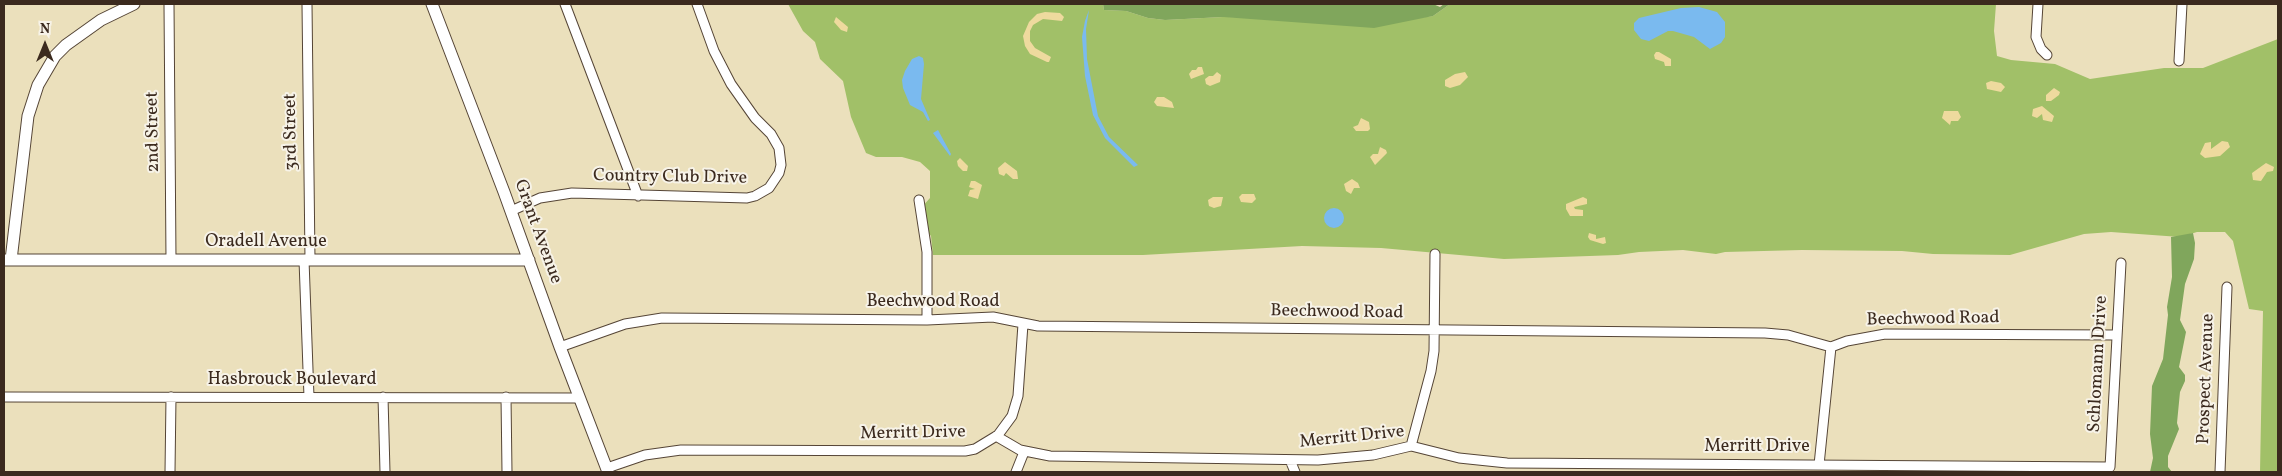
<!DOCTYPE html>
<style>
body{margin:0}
#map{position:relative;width:2282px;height:476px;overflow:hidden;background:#ebe0bc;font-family:Vollkorn,serif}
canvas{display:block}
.frame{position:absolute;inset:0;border:5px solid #3b2a1e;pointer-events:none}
.north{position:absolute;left:20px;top:20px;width:50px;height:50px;-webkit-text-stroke:4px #f7f3e8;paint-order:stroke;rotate:0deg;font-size:14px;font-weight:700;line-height:20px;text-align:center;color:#3b2a1e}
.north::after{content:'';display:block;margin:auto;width:18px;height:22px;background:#3b2a1e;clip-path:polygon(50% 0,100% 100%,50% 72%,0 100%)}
</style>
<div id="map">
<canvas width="2282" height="476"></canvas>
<div class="frame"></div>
<div class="north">N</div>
</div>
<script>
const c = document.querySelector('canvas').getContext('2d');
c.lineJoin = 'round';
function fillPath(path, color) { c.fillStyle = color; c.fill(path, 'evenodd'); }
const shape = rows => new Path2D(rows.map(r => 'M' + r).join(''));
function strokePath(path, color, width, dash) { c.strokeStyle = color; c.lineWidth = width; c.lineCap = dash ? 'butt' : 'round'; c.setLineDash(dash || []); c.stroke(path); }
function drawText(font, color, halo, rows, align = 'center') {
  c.font = font + ' Vollkorn,serif'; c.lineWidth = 4; c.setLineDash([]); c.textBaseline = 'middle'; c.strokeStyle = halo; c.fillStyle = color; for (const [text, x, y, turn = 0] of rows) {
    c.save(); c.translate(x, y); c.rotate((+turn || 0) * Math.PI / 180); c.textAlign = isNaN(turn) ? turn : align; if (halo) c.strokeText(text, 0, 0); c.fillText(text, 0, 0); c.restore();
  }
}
fillPath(shape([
 [788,4,1103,4,1104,10,1126,11,1148,18,1165,20,1223,17,1417,18,1433,16,1450,4,1996,4,1994,31,1997,56,2011,60,2055,64,2090,79,2164,68,2203,68,2278,39,2278,472,2260,472,2263,311,2249,309,2233,241,2225,232,2197,232,2180,237,2111,232,2084,234,2010,255,1933,254,1902,251,1802,250,1725,252,1716,254,1683,250,1639,252,1618,255,1504,259,1381,248,1302,246,1143,255,933,255,931,236,923,226,921,208,930,198,930,171,920,162,902,157,876,157,866,153,851,117,843,81,820,59,815,42,803,31]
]), '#a1c068');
fillPath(shape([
 [1103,4,1433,4,1440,7,1444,4,1450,4,1433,16,1374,28,1223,17,1165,20,1148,18,1126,11,1104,10],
 [2193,233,2195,243,2194,259,2185,284,2180,320,2186,332,2179,367,2185,375,2185,381,2180,392,2177,423,2179,429,2168,456,2168,467,2172,472,2150,472,2153,458,2150,434,2152,386,2163,359,2168,315,2167,307,2172,277,2171,237]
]), '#80a65c');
fillPath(shape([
 [1045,12,1060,13,1064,17,1062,21,1043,19,1033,25,1030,31,1030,41,1035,48,1051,57,1049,62,1047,62,1030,54,1025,46,1023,36,1029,22,1037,14],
 [836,17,848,27,847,32,841,30,834,22],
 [1656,52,1659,52,1671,59,1671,66,1665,66,1664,62,1655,59,1654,55],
 [1198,67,1202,67,1204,74,1191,79,1189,74,1192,70,1196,70],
 [1217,72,1221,75,1220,82,1210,86,1206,84,1205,79,1209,76,1213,76],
 [1465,72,1468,77,1460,85,1450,88,1445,86,1445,80,1455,74],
 [1991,81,2001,83,2005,87,2001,92,1987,89,1986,83],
 [2054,88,2060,92,2059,95,2051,101,2046,101,2046,95],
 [1157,97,1164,97,1172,102,1174,108,1157,106,1154,102],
 [2042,106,2054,116,2052,122,2043,120,2042,114,2037,118,2032,116,2033,109],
 [1944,111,1958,111,1961,117,1958,121,1951,121,1950,125,1942,118],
 [1361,118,1369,122,1370,129,1368,131,1356,131,1353,127,1358,125],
 [2222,141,2228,142,2230,147,2220,156,2205,158,2200,154,2205,143,2211,142,2211,149],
 [1380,147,1386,150,1387,153,1375,165,1370,157,1373,154,1378,154],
 [960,158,968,166,967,171,963,171,958,166,957,161],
 [1005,162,1017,171,1018,179,1013,179,1006,173,1004,176,999,174,998,168],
 [2266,163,2274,167,2273,171,2267,172,2261,181,2253,180,2252,173],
 [1352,179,1358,183,1360,188,1354,188,1351,194,1346,191,1344,184],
 [971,181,975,181,982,185,978,199,968,196,970,190,975,189,969,187],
 [1242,194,1254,194,1256,199,1252,203,1241,202,1239,197],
 [1213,197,1223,197,1221,206,1214,208,1209,206,1208,200],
 [1583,197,1587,199,1587,204,1574,207,1575,209,1583,210,1583,216,1570,216,1566,209,1566,204],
 [1589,233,1596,235,1596,239,1605,237,1606,243,1603,244,1590,240,1588,237]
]), '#eeda9e');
fillPath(shape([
 [1699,7,1717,12,1725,22,1725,37,1721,43,1710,49,1694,37,1673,31,1668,31,1649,41,1641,39,1634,30,1634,23,1639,18,1681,8],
 [1089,10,1086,29,1087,59,1098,116,1109,137,1138,165,1134,167,1105,138,1093,115,1085,76,1082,37,1085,21],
 [919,56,923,58,924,64,921,99,930,120,928,121,923,112,910,105,903,88,902,80,905,71,912,59],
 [938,130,951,154,950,156,933,133],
 '1324 218a10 10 0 1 1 20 0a10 10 0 1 1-20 0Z'
]), '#7abaef');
const minor = shape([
 [169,4,171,260],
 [307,4,310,260],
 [565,4,638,196],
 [2038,4,2036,37,2041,49,2047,55],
 [2179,61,2182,4],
 [919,200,927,252,927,320],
 [511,211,540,198,572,193,747,198,755,196,769,188,779,173,781,165,779,148,771,134,755,118,731,84,714,51,697,4],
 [304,260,309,397],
 [560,347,625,324,662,318,927,320,993,317,1038,326,1765,333,1788,335,1831,347,1847,341,1885,334,2117,335],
 [4,397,579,398],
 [383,397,385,472],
 [506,397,507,472],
 [996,436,1020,450,1050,456,1318,460,1373,455,1411,446,1459,458,1507,463,2110,467,2121,263],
 [1411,446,1431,371,1434,351,1435,254],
 [1290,460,1295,472],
 [1819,465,1831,347],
 [607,468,645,455,681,450,965,451,975,449,998,435,1012,416,1018,396,1023,324],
 [170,472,171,397],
 [1016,472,1024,452],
 [2220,472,2227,287]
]);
const tertiary = shape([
 [432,4,504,192,560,347,608,472],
 [4,260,529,260],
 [11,260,28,116,38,85,55,56,66,45,101,20,134,4]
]);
strokePath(minor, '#554536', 11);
strokePath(tertiary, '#554536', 13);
strokePath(minor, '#fff', 9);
strokePath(tertiary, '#fff', 11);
drawText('18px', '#3b2a1e', '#f7f3e8', [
 ["2nd Street",154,132,-91],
 ["3rd Street",292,132,-91],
 ["Country Club Drive",670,178,1],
 ["Grant Avenue",537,232,70],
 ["Oradell Avenue",266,243],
 ["Beechwood Road",933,303],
 ["Beechwood Road",1337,313,1],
 ["Beechwood Road",1933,320,-1],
 ["Schlomann Drive",2099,364,-87],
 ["Prospect Avenue",2207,379,-88],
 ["Hasbrouck Boulevard",292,381],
 ["Merritt Drive",913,434,-1],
 ["Merritt Drive",1352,438,-6],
 ["Merritt Drive",1757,448]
]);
</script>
